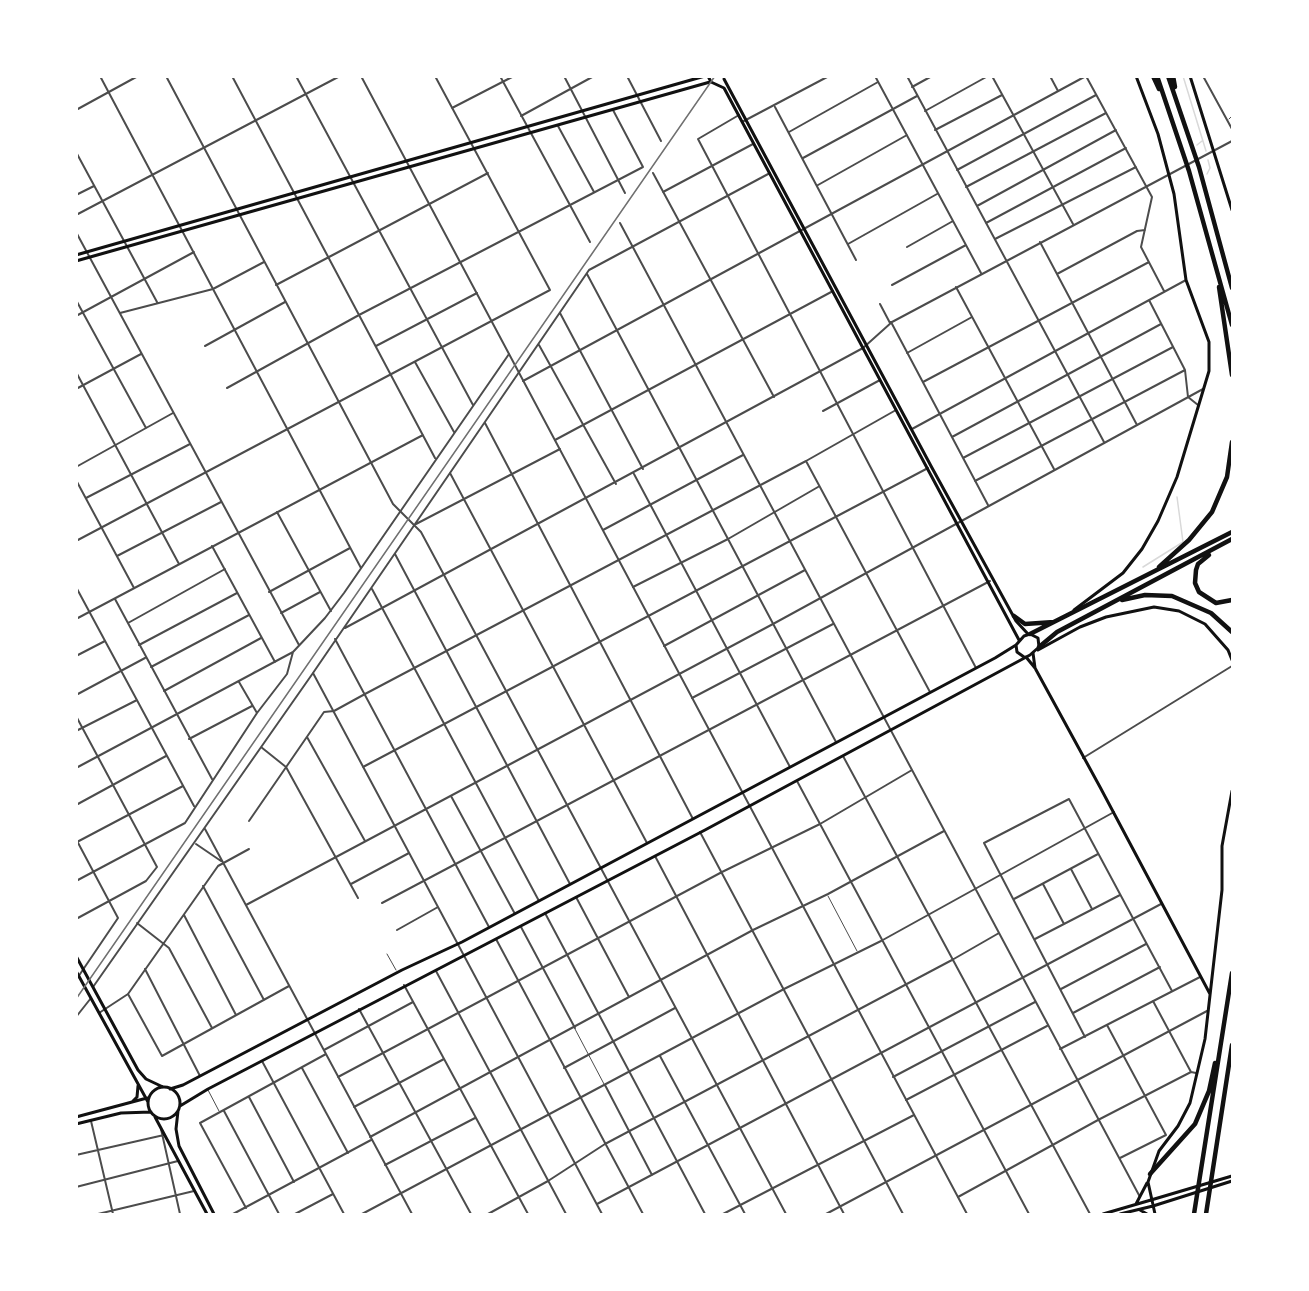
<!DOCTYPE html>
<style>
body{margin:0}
#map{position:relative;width:1309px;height:1291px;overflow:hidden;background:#fff;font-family:"PT Sans Narrow",sans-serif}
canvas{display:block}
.frame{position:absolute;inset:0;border:78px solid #fff;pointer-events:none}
</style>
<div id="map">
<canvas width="1309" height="1291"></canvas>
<div class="frame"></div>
</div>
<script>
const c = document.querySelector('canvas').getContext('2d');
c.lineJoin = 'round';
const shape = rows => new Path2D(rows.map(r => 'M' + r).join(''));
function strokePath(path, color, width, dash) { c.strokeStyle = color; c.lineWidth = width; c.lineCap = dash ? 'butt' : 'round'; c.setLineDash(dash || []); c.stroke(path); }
strokePath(shape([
 [1183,76,1206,151],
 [1197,145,1202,141],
 [1207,174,1210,168,1208,160],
 [1143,567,1183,542,1177,497]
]), '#d9d9d9', 1.5);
strokePath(shape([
 [1229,119,1232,116],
 [828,896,857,951],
 [387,954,396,970],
 [575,1029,604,1084],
 [208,1090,219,1111]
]), '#4c4c4c', 1);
strokePath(shape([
 [100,76,361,568],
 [232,76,435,458],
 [296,76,473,405],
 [500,76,590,242],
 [564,76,625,193],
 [627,76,661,141],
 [875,76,981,273],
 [907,76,1104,442],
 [992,76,1073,224],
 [1050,76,1058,91],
 [1086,76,1152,197,1141,247,1164,291],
 [1203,76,1232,129],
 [912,87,932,76],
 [775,107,856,260],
 [452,108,514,76],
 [76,110,138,76],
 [925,111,988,76],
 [739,115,698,139,976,668],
 [521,116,594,76],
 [742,122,829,76],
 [558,126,594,192],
 [935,130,1002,95],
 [789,132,878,82],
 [76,152,157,302],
 [803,158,917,96],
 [957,170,1096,95],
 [653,173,774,397],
 [818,185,907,135],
 [966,187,1106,113],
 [663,192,753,144],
 [76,195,94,186],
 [977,206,1116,130],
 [76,215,340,76],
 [620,223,1140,1197],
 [986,223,1126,148],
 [76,232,299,645],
 [995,239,1136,167],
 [1040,242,1137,425],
 [848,244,937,194],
 [907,247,953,221],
 [587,274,836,742],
 [1057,274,1137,231,1145,230],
 [276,285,488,173],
 [892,285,966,245],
 [956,287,1054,469],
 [76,300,146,428],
 [1149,300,1185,370,1188,397,1198,405],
 [880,304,890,323],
 [120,313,213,289,264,262],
 [560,313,643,469],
 [76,316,194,252],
 [891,322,988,505],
 [539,345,616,484],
 [205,346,285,302],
 [376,346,477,293],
 [907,353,972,317],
 [415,362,454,432],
 [76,372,179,564],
 [523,381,1086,76],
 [923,382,1149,262],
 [227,388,359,315,643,167,613,110],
 [76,389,141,354],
 [823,411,880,380],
 [485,423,693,819],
 [912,429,1186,280],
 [952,437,1161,324],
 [555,440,833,291],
 [963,458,1173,347],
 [806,461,930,692],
 [76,467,173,413],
 [450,473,647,843],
 [634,474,790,767],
 [76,480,134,588],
 [975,481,1185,370],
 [86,498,190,444],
 [277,512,331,611],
 [416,524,560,449],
 [603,530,743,455],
 [76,541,550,290,435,76],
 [212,546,275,662],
 [395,554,570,884],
 [117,556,221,502],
 [76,587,194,806],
 [633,587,728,539,818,487],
 [372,589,539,901],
 [269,592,350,548],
 [115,599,212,779],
 [281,613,320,592],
 [76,619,423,435],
 [128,623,225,569],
 [345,628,863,348,892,322,1232,141],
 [335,639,489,927],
 [139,645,237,593],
 [664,646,805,570],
 [76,656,105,641],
 [151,667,249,615],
 [313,673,602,1214],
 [239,682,257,713],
 [164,691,261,638],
 [76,695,145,658],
 [692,698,833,624],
 [76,716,157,867,146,881,76,919],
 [76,731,137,700],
 [307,737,365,841],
 [189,739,252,706],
 [261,747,286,767,358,898],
 [843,756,1090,1214],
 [1083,758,1232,666],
 [363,767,928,468],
 [76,768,293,652,325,618,344,593,509,354],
 [797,781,1029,1214],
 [451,796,515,914],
 [76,805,166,756],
 [249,821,324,712,334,711,365,694,806,461,896,410],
 [205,829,412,1214],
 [700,832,903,1214],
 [76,839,118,918,76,980],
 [77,842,183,786],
 [196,844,221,861],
 [655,856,844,1214],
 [1071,869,1092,909],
 [76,881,185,823,257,713,287,674,293,652],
 [351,884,409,853],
 [1043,884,1064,924],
 [203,886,264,1000],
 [576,897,629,997],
 [1014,899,1098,854],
 [382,903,990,581],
 [246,905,773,624,1203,389],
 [545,913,705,1214],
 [184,915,236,1015],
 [137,923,169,948,212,1028],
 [521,927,575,1028],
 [397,930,438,907],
 [496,939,643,1214],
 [1035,939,1120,895],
 [145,969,200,1076],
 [436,971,566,1214],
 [404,985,528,1214],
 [93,987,313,673,589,270,770,173],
 [1061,989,1146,944],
 [128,994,162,1056,289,986],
 [1153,1001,1191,1072],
 [359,1009,471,1214],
 [99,1013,128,994,218,866,249,849],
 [1073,1013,1160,967],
 [76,1017,91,998],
 [1107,1025,1166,1135],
 [1085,1037,984,843,1069,799,1172,991],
 [1060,1049,1200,977],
 [324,1050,413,1002],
 [660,1056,745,1214],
 [262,1061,344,1214],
 [302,1068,348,1153],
 [564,1068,675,1008],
 [338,1077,722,872,820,824,912,770],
 [893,1077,1035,1002],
 [605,1085,652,1175],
 [249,1097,294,1182],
 [906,1100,1047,1026],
 [354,1107,444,1059],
 [224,1111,279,1214],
 [91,1121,113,1214],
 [161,1129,180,1214],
 [370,1137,753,930,828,894,944,831],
 [76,1155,164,1135],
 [1120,1158,1166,1135],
 [385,1165,475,1118],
 [76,1187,178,1161],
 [958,1197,1098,1120,1191,1072,1196,1073],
 [597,1204,1161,904],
 [246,1208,200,1123,326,1054],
 [98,1214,194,1191],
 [233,1214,371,1140],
 [295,1214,333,1194],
 [362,1214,784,989,881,941,1114,812],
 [488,1214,548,1181,605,1144,952,960,999,933],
 [723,1214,914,1115],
 [826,1214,1207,1011]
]), '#4c4c4c', 2);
strokePath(shape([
 [166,76,393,504,421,532,786,1214],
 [361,76,967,1214]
]), '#4c4c4c', 2);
strokePath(shape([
 [708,76,711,82,724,88,1019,640],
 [1190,76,1232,210],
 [724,79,931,466,1016,621,1028,634],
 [76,255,705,76],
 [76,261,710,82],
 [1074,610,1123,573,1142,549,1158,521,1177,477,1209,371,1209,342,1186,280,1174,194,1158,134,1136,76],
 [1038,650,1080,627,1106,617,1154,607,1179,611,1205,624,1228,650,1232,660],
 [1033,653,1035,668],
 [1026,657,1035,668,1100,787,1210,994],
 [1136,1204,1147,1183],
 [1140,1210,1147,1214],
 [1103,1214,1151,1200],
 [1120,1214,1153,1206],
 [1155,1214,1148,1182,1159,1151,1178,1126,1190,1103,1205,1039,1222,890,1222,846,1232,791]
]), '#111', 3);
strokePath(shape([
 [1016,645,1017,652,1024,657],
 [76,956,138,1070,146,1079,163,1087],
 [76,971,148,1102],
 '148 1103a16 16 0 1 1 32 0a16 16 0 1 1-32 0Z',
 [170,1089,183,1085,402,970,462,942,995,658,1016,645,1024,636,1030,634,1038,638,1039,647,1030,655,705,830,208,1089,180,1106],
 [132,1102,137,1097,138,1086],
 [178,1111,176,1129,179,1146,214,1214],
 [76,1117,147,1098],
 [155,1117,207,1214],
 [76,1124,121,1113,151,1112],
 [1151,1200,1232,1176],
 [1153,1206,1232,1181]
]), '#111', 3);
strokePath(shape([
 [1153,76,1159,89],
 [1157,76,1189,171,1232,325],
 [1168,76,1199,167,1232,288],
 [1173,76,1175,87],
 [1219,287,1232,375],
 [1209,555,1198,564,1196,570,1195,583,1199,592,1216,603,1232,600],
 [1159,567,1189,540,1212,512,1227,477,1232,442],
 [1122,600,1145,595,1172,596,1211,613,1232,632],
 [1014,616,1025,624,1054,622],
 [1030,634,1232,532],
 [1039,647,1057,632,1232,539],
 [1150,1174,1195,1124,1209,1091,1215,1063],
 [1194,1214,1232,973],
 [1206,1214,1232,1045]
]), '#111', 4.5);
strokePath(shape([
 [76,999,715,76]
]), '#707070', 1.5);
</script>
